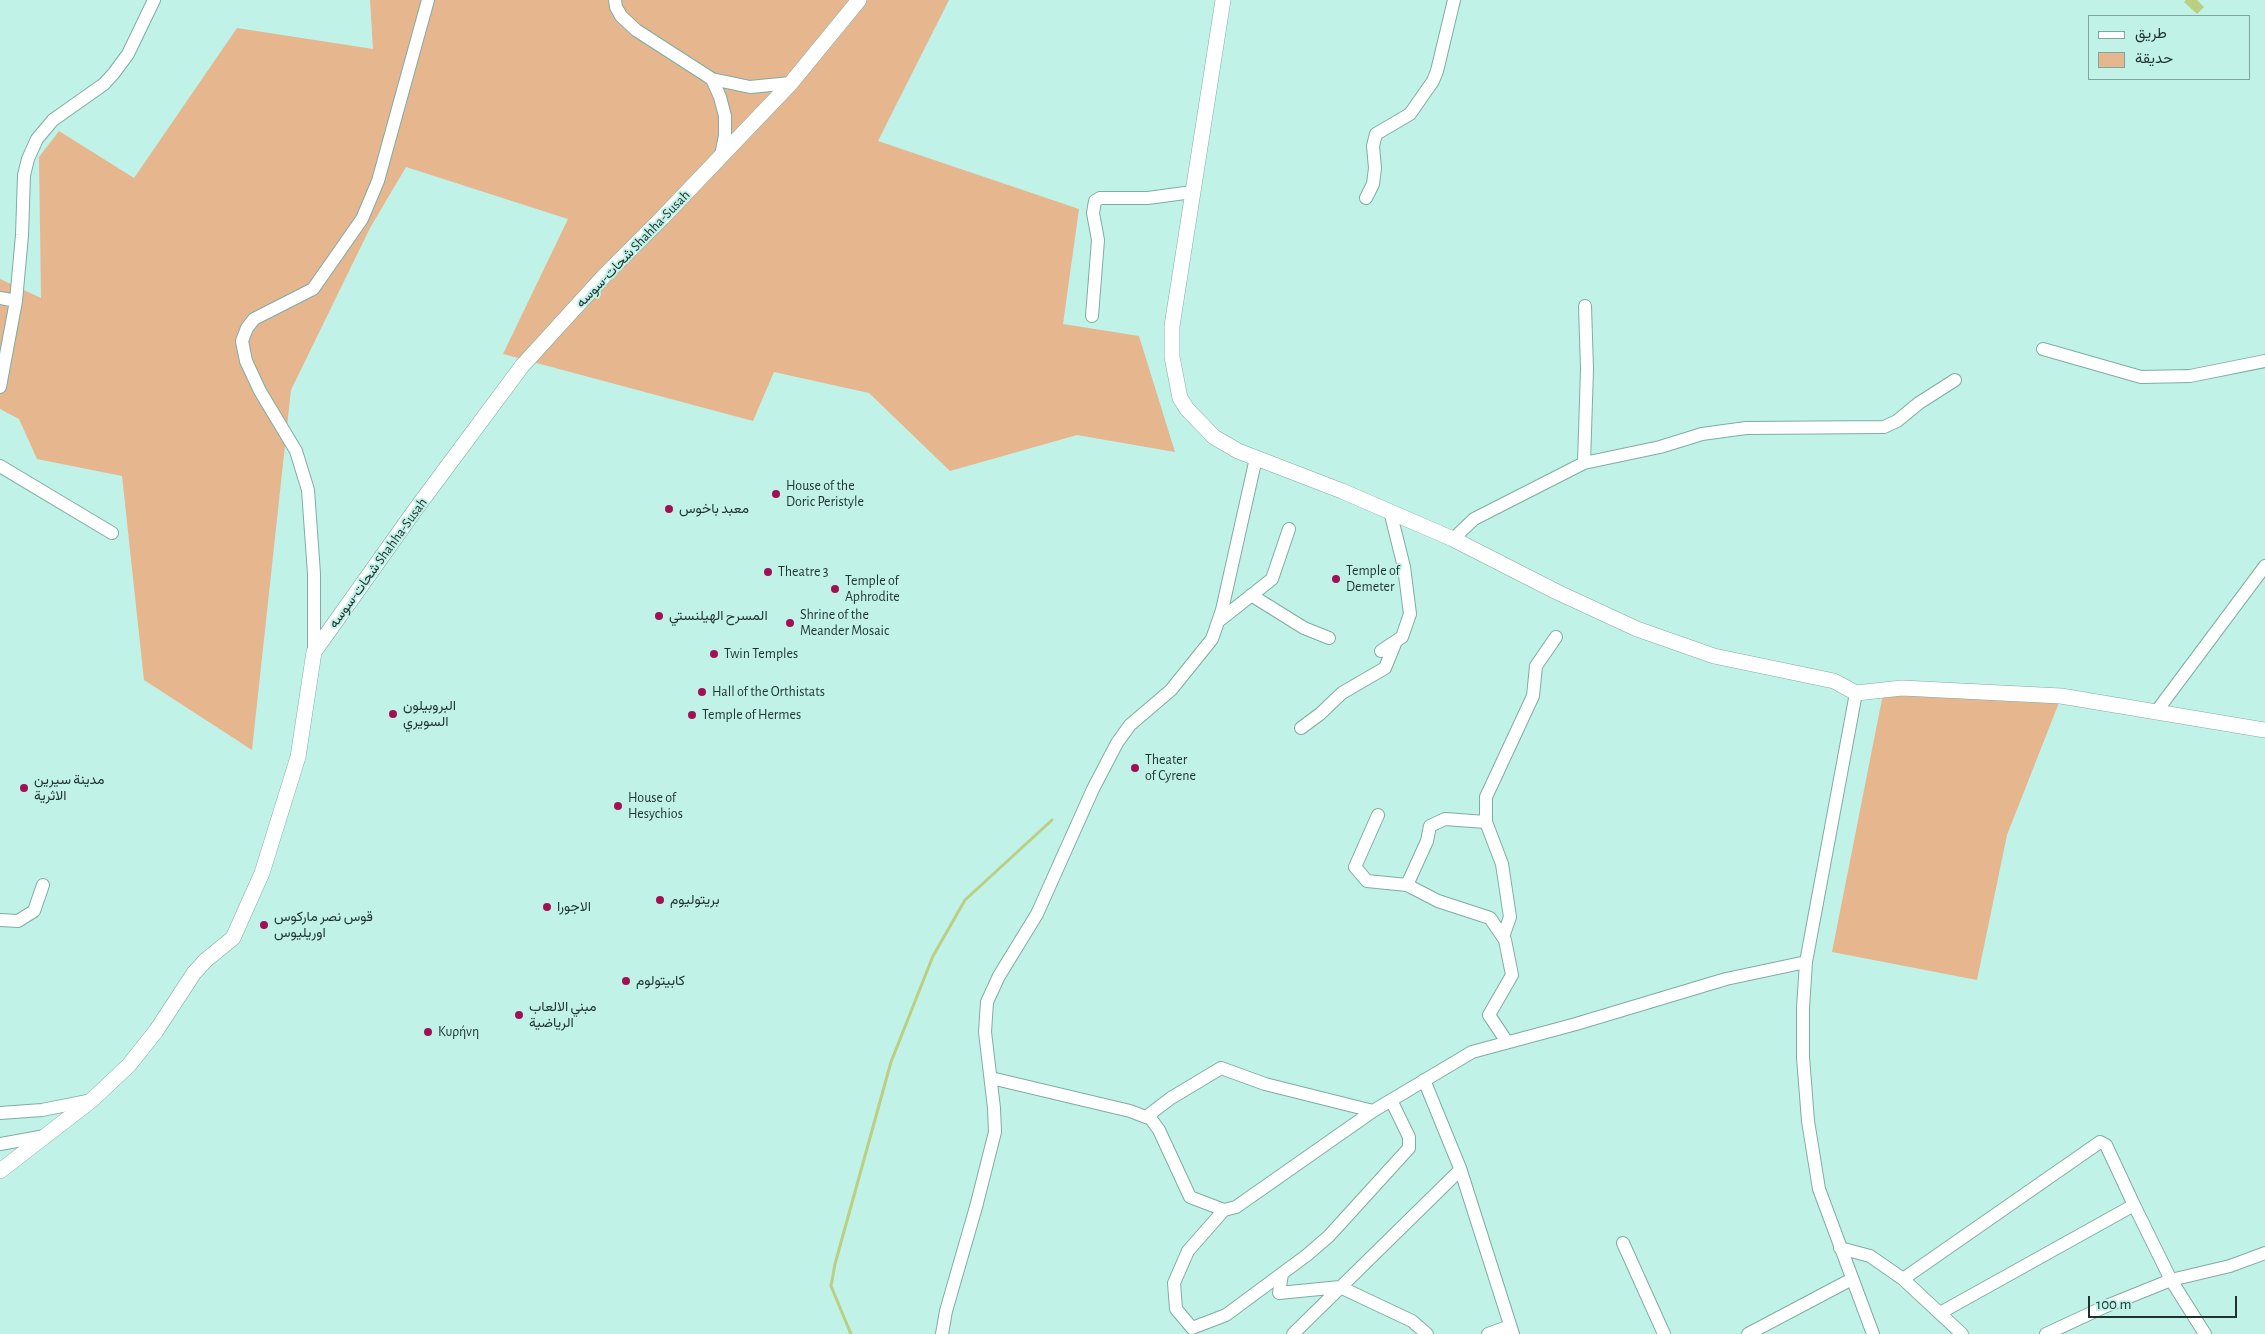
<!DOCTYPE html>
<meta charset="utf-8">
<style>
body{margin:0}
#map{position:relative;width:2265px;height:1334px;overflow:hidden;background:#c1f2e8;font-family:"Alegreya Sans",Vazirmatn,sans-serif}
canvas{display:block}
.legend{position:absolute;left:2088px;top:15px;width:162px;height:65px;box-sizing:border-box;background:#c1f2e8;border:1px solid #80a59e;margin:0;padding:6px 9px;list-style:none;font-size:15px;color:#1f322e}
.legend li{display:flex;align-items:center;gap:10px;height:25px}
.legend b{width:25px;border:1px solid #80a59e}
.scale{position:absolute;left:2088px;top:1296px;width:149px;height:22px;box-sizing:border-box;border:2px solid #1f322e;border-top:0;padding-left:6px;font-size:15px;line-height:18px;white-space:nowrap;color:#1f322e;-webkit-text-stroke:4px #c1f2e8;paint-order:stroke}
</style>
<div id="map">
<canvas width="2265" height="1334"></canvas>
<ul class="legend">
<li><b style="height:6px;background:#fff"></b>طريق</li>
<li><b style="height:14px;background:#e6b68e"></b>حديقة</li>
</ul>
<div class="scale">100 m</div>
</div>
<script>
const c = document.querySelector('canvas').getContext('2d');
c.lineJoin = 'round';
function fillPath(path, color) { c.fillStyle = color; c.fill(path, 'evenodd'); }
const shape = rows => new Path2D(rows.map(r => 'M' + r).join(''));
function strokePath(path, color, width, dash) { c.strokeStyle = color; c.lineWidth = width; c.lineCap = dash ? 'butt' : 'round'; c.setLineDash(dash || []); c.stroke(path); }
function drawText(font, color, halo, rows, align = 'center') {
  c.font = font + ' "Alegreya Sans",Vazirmatn,sans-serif'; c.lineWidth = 4; c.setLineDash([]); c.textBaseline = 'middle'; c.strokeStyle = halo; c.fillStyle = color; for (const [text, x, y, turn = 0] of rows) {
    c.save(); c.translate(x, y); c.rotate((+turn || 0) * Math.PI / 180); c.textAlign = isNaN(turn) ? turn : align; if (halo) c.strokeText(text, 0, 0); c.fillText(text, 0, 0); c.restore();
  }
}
fillPath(shape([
 [370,0,949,0,878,141,1079,209,1063,324,1139,336,1175,452,1077,435,950,471,869,393,774,372,753,421,503,354,568,219,406,167,370,228,291,390,252,750,144,680,122,476,37,459,19,419,0,409,0,279,41,298,39,157,59,131,134,178,237,28,373,49],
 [1883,694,2060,700,2007,835,1977,980,1832,952]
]), '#e6b68e');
fillPath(shape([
 [2186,0,2197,0,2204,7,2197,14,2184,2]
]), '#bbcf82');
strokePath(shape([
 [851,1334,831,1286,835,1264,891,1062,933,956,965,900,1052,820]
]), '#bbcf82', 3);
const minor = shape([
 [615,0,616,7,621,16,636,30,712,79,750,87,791,83],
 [712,79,720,97,725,116,725,136,721,155],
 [1366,198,1373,184,1375,168,1373,146,1376,134,1410,114,1433,81,1437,71,1454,0],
 [0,298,16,301],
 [1092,316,1098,240,1093,213,1095,201,1100,198,1148,198,1192,192],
 [2043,349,2141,377,2190,376,2265,361],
 [0,387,16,301,22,235,24,175,28,159,37,139,53,120,104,84,114,73,128,54,154,0],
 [1584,463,1587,369,1585,306],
 [0,466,112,533],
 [1453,539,1474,519,1584,463,1660,447,1702,434,1746,428,1884,427,1897,421,1919,403,1955,380],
 [1251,595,1304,628,1329,638],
 [1220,620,1272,579,1289,529],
 [1381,651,1402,637,1410,614,1404,567,1390,511],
 [314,652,314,574,308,490,296,451,260,391,246,361,242,341,247,328,254,319,313,289,362,219,378,181,428,0],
 [1856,693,1806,962,1803,1008,1803,1057,1808,1121,1819,1189,1873,1334],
 [2156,712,2265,566],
 [1301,728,1320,714,1342,693,1385,668,1396,641],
 [1378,815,1355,867,1367,881,1407,885,1438,901,1490,918,1505,940,1512,975,1489,1015,1507,1042],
 [1486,822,1486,797,1533,696,1536,666,1556,637],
 [1407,885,1427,841,1430,826,1445,819,1486,822,1502,864,1510,917,1503,937],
 [0,920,18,921,34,911,43,885],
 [991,1078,1130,1111,1151,1119,1159,1130,1190,1197,1224,1210,1236,1207,1373,1111,1472,1052,1576,1024,1726,979,1806,962],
 [1424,1080,1460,1168,1513,1334],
 [0,1113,42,1110,92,1100],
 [1146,1117,1171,1098,1221,1068,1265,1084,1373,1111],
 [0,1144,45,1136],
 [1224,1210,1188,1251,1174,1283,1176,1309,1192,1328,1226,1315,1307,1255,1329,1236,1409,1148,1409,1137,1391,1100],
 [1623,1243,1664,1334],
 [1840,1248,1870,1256,1903,1279,1962,1334],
 [1282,1274,1279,1293,1340,1287,1412,1321,1427,1334],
 [1903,1279,2100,1142,2106,1145,2134,1205],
 [1940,1313,2134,1205,2171,1280,2205,1334],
 [942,1334,946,1311,976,1207,995,1132,994,1108,985,1032,987,1002,999,976,1037,914,1093,789,1117,743,1130,725,1171,690,1212,639,1222,610,1256,458],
 [1293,1334,1460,1170],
 [1488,1334,1510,1326],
 [1748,1334,1852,1279],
 [2046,1334,2104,1307,2171,1280,2230,1266,2265,1253]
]);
const major = shape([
 [1223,0,1172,326,1172,357,1180,398,1187,409,1214,437,1238,451,1342,491,1453,539,1557,592,1637,629,1714,656,1834,681,1856,693,1902,688,2061,696,2265,730],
 [0,1171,92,1100,129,1065,156,1031,194,973,206,960,233,938,262,873,298,757,314,652,415,510,522,366,605,275,663,217,791,83,859,0]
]);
strokePath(minor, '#7eada3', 14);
strokePath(major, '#7eada3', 16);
strokePath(minor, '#fff', 12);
strokePath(major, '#fff', 15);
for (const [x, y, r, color] of [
 [776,494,5,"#a10f54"],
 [669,509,5,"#a10f54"],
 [768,572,5,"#a10f54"],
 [1336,579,5,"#a10f54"],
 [835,589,5,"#a10f54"],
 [659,616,5,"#a10f54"],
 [790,623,5,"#a10f54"],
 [714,654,5,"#a10f54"],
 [702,692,5,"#a10f54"],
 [393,714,5,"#a10f54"],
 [692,715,5,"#a10f54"],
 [1135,768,5,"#a10f54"],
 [24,788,5,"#a10f54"],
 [618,806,5,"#a10f54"],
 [660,900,5,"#a10f54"],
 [547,907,5,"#a10f54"],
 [264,925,5,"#a10f54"],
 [626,981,5,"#a10f54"],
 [519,1015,5,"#a10f54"],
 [428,1032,5,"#a10f54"]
]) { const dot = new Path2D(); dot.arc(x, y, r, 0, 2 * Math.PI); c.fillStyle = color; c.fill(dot); strokePath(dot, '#c1f2e8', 2); }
drawText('14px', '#1f322e', '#c1f2e8', [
 ["شحات-سوسه Shahha-Susah",633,249,-46],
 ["شحات-سوسه Shahha-Susah",378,563,-54]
]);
drawText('14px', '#1f322e', '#c1f2e8', [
 ["House of the",786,486],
 ["Doric Peristyle",786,502],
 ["معبد باخوس",679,509],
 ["Temple of",1346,571],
 ["Demeter",1346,587],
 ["Theatre 3",778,572],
 ["Temple of",845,581],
 ["Aphrodite",845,597],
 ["Shrine of the",800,615],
 ["Meander Mosaic",800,631],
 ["المسرح الهيلنستي",669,616],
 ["Twin Temples",724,654],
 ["Hall of the Orthistats",712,692],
 ["البروبيلون",403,706],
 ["السويري",403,722],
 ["Temple of Hermes",702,715],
 ["Theater",1145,760],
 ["of Cyrene",1145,776],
 ["مدينة سيرين",34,780],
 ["الاثرية",34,796],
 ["House of",628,798],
 ["Hesychios",628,814],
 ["بريتوليوم",670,900],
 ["الاجورا",557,907],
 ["قوس نصر ماركوس",274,917],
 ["اوريليوس",274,933],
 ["كابيتولوم",636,981],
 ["مبني الالعاب",529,1007],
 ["الرياضية",529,1023],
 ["Κυρήνη",438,1032]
], 'left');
</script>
